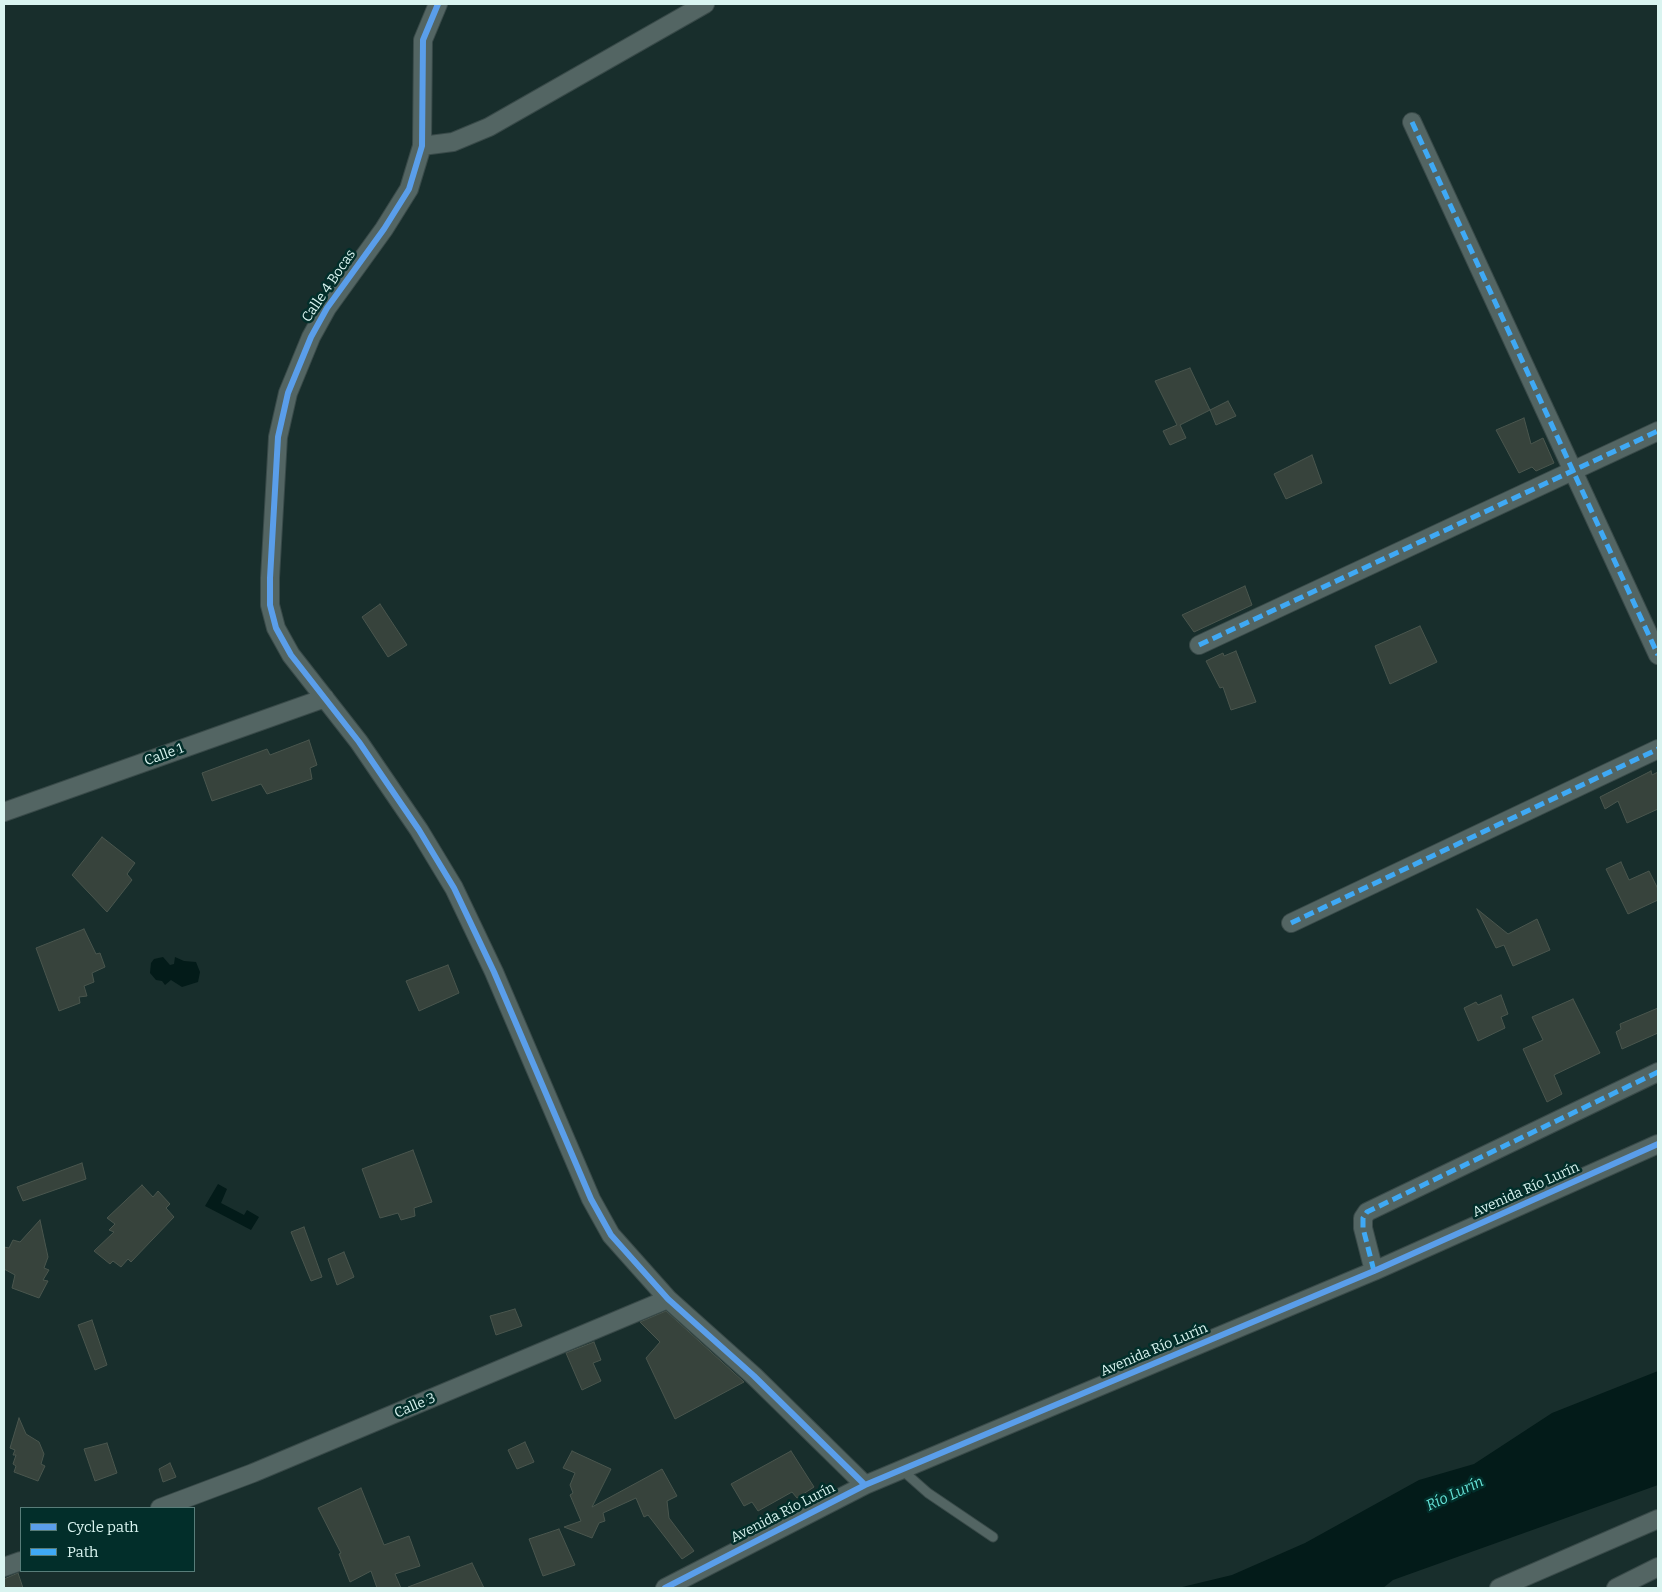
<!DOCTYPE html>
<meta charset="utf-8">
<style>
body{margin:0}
#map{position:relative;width:1662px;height:1592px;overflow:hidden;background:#182e2c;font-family:Bitter,serif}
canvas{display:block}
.frame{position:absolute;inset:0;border:5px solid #d9f4f0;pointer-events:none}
.legend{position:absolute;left:20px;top:1507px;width:175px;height:65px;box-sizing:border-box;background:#022e2a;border:1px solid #587d79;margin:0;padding:6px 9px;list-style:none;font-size:15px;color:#d9f4f0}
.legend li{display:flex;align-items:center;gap:10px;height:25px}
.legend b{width:25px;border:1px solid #587d79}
</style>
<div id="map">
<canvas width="1662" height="1592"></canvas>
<div class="frame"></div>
<ul class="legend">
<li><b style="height:6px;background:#5a9eea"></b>Cycle path</li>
<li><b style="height:6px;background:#3fa9f5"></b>Path</li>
</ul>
</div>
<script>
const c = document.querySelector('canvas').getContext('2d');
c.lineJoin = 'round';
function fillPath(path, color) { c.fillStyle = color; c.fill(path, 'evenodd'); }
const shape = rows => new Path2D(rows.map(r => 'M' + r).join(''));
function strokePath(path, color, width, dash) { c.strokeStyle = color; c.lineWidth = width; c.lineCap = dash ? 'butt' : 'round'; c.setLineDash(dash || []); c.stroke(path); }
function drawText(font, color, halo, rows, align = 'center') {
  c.font = font + ' Bitter,serif'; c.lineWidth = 5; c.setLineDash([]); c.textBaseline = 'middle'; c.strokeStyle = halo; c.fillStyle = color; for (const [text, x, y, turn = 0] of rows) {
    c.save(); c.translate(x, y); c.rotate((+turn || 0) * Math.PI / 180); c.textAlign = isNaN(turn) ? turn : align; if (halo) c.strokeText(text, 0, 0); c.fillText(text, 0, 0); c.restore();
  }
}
fillPath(shape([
 [163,957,170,965,174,964,175,957,184,961,196,962,200,972,198,982,182,987,171,980,165,985,162,981,156,980,150,973,151,963,154,959],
 [218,1184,227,1189,221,1203,244,1215,247,1210,259,1217,251,1230,205,1206],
 [1658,1371,1658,1485,1393,1580,1383,1588,1178,1588,1232,1575,1305,1543,1419,1480,1474,1464,1552,1413]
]), '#031b19');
const building = shape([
 [1190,368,1210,410,1180,425,1186,438,1170,445,1163,431,1177,425,1155,381,1190,368],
 [1228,401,1236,416,1216,425,1210,410,1228,401],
 [1524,418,1531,444,1543,438,1554,463,1536,471,1532,467,1519,473,1496,430,1524,418],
 [1312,455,1322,483,1286,499,1274,474,1312,455],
 [1245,586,1252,605,1194,632,1182,615,1245,586],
 [380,604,407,645,388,657,362,617,380,604],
 [1420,626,1437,662,1390,684,1375,646,1420,626],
 [1236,651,1256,702,1231,710,1223,687,1220,688,1206,661,1223,653,1224,656,1236,651],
 [309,740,317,765,310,768,312,779,267,794,261,784,212,801,202,773,267,749,270,755,309,740],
 [1651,771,1652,775,1658,772,1658,809,1627,823,1618,801,1605,809,1600,797,1651,771],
 [102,837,135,863,127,874,132,880,107,912,72,875,102,837],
 [1621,862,1629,880,1649,871,1658,889,1658,900,1628,914,1606,869,1621,862],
 [1477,909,1508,934,1537,919,1550,950,1513,966,1504,945,1496,948,1477,909],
 [84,929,96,954,100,953,105,967,92,973,94,982,84,986,87,996,79,997,80,1003,59,1011,36,948,84,929],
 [448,965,459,993,419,1011,406,981,448,965],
 [1501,995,1508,1014,1501,1017,1505,1028,1478,1041,1464,1008,1476,1002,1478,1005,1501,995],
 [1573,999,1600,1053,1554,1075,1562,1094,1547,1102,1523,1049,1543,1040,1532,1017,1573,999],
 [1658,1008,1658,1033,1622,1049,1616,1032,1621,1029,1620,1024,1658,1008],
 [413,1150,432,1202,414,1208,415,1216,401,1220,398,1213,380,1218,362,1169,413,1150],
 [82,1163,86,1179,23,1201,17,1187,82,1163],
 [142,1185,153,1197,158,1191,170,1204,166,1208,174,1217,131,1262,128,1259,121,1267,113,1261,110,1264,94,1251,114,1232,109,1230,115,1224,107,1218,142,1185],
 [40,1220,48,1257,44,1268,49,1270,43,1280,48,1281,39,1298,12,1288,15,1275,4,1269,4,1247,9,1248,13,1240,20,1242,40,1220],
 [304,1227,322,1277,311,1281,291,1232,304,1227],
 [344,1252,354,1277,337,1285,328,1259,344,1252],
 [515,1309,522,1326,496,1335,490,1316,515,1309],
 [666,1311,744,1382,675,1419,646,1358,660,1342,640,1322,666,1311],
 [92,1320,107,1365,95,1370,78,1325,92,1320],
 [594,1342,601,1360,593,1363,601,1381,582,1390,566,1353,594,1342],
 [19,1418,26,1434,39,1442,44,1454,41,1464,45,1466,38,1481,14,1472,16,1466,13,1464,16,1455,13,1455,15,1450,10,1448,19,1418],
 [525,1442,534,1462,517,1469,508,1450,525,1442],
 [107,1443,117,1473,95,1481,84,1449,107,1443],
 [572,1451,611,1469,592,1507,662,1469,677,1496,667,1501,669,1518,694,1551,682,1559,648,1515,644,1517,636,1498,603,1513,605,1521,599,1523,592,1538,564,1527,581,1521,570,1495,573,1493,570,1485,575,1473,563,1468,572,1451],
 [791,1451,814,1487,797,1498,792,1492,758,1511,752,1502,744,1506,731,1484,791,1451],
 [170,1463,176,1477,163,1482,159,1469,170,1463],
 [361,1488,384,1545,409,1536,420,1566,395,1574,401,1588,377,1588,371,1571,350,1582,339,1554,341,1553,318,1508,361,1488],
 [559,1529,575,1565,543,1576,529,1539,559,1529],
 [472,1563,484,1588,409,1588,408,1587,472,1563],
 [18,1573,23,1588,4,1588,4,1579,18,1573]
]);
fillPath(building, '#37433c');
strokePath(building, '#4a564e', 1);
const service = shape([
 [902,1470,928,1493,993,1537]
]);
const minor = shape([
 [438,4,423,40,422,146,409,189,384,229,327,308,311,337,288,393,278,437,270,578,270,605,276,628,291,655,359,742,419,830,454,888,494,972,591,1199,611,1235,668,1299,754,1376,865,1485],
 [1412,122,1658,655],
 [422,146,453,142,489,127,705,4],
 [1199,645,1658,431],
 [4,812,325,698],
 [1291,923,1658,749],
 [1374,1271,1363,1228,1363,1218,1367,1212,1658,1072],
 [160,1508,253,1473,668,1299],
 [4,1567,21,1561],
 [665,1588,865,1485,1374,1271,1658,1144],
 [1499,1588,1658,1519],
 [1616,1588,1658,1567]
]);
strokePath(service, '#394a49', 11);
strokePath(minor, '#394a49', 20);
strokePath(service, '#536563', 9);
strokePath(minor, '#536563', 18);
strokePath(shape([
 [1412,122,1658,655],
 [1199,645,1658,431],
 [1291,923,1658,749],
 [1374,1271,1363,1228,1363,1218,1367,1212,1658,1072]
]), '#3fa9f5', 5, [10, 5]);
strokePath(shape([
 [438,4,423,40,422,146,409,189,384,229,327,308,311,337,288,393,278,437,270,578,270,605,276,628,291,655,359,742,419,830,454,888,494,972,591,1199,611,1235,668,1299,754,1376,865,1485],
 [665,1588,865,1485,1374,1271,1658,1144]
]), '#5a9eea', 6);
drawText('14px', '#d9f4f0', '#022e2a', [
 ["Calle 4 Bocas",329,286,-56],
 ["Calle 1",164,755,-20],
 ["Avenida Río Lurín",1526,1190,-24],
 ["Avenida Río Lurín",1154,1350,-23],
 ["Calle 3",415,1406,-23],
 ["Avenida Río Lurín",783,1513,-27]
]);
drawText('italic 15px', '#64e1d5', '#022e2a', [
 ["Río Lurín",1455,1494,-25]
]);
</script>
